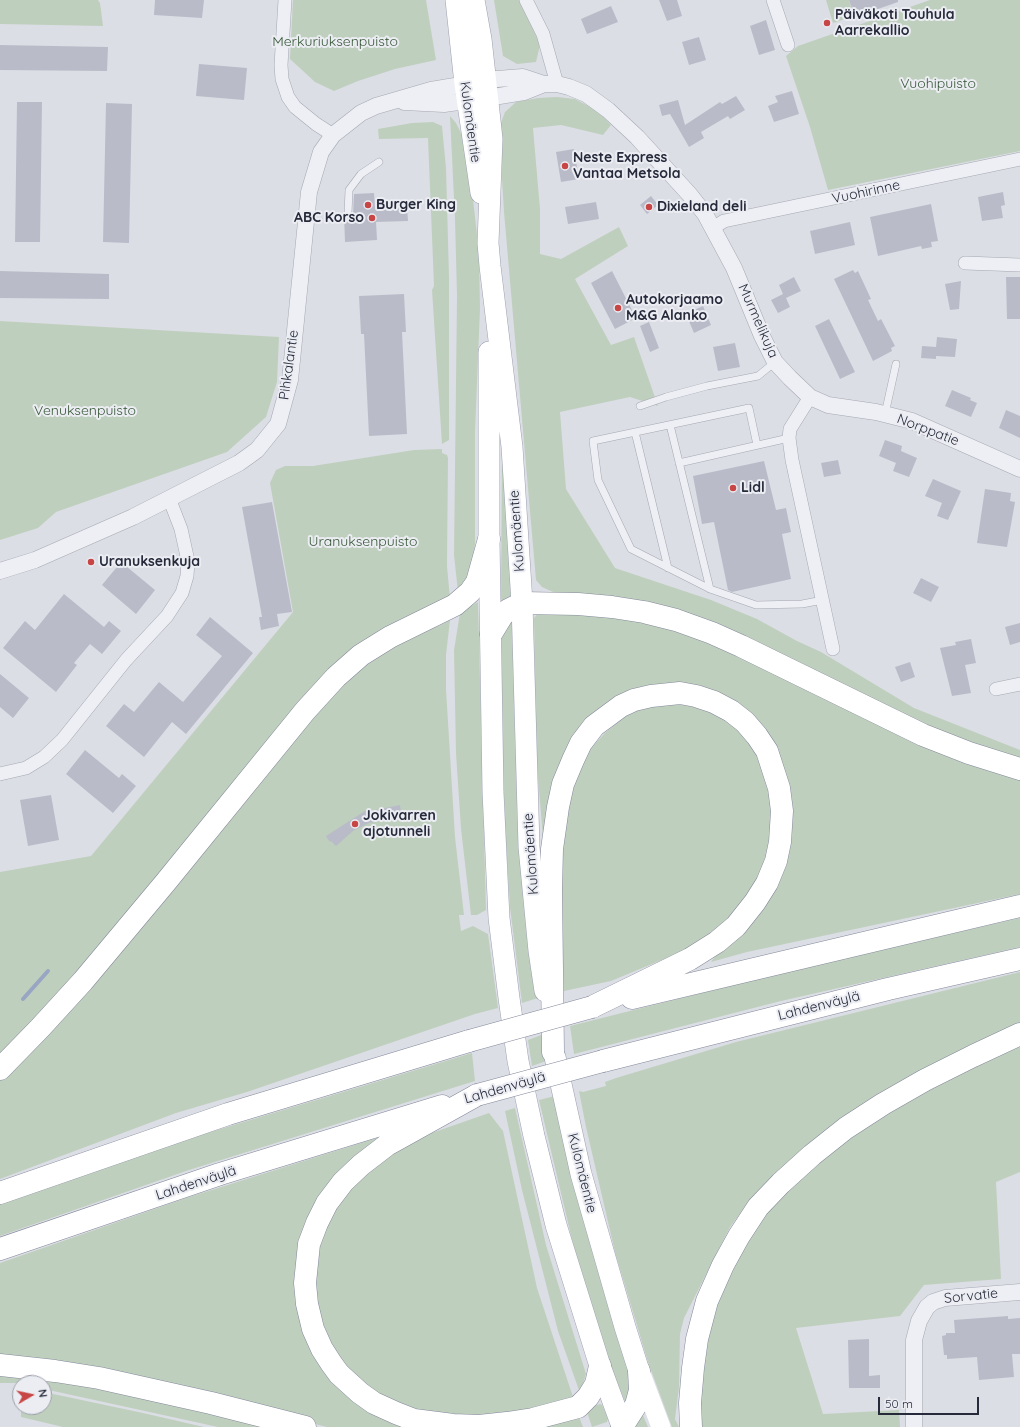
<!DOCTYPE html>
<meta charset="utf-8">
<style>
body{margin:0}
#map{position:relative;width:1020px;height:1427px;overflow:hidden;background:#dcdee5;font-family:Quicksand,sans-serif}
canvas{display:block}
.north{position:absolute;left:12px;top:1375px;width:40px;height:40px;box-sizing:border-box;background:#ebedf3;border:1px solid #9c9fa9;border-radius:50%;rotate:81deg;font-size:11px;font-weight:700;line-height:16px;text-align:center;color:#262a3a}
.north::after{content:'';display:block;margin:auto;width:14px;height:18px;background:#c74544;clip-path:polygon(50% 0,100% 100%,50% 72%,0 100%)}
.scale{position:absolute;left:878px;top:1397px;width:101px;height:18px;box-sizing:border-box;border:2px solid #262a3a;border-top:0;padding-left:5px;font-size:12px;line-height:14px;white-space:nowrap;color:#262a3a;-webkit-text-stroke:3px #ebedf3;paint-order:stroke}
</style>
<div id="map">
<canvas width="1020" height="1427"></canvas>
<div class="north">N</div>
<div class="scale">50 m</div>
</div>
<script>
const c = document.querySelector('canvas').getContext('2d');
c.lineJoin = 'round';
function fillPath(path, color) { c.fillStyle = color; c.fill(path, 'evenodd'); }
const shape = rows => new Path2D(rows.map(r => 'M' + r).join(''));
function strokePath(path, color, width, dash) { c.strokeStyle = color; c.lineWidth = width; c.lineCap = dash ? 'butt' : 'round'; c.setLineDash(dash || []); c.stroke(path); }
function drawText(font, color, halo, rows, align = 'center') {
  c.font = font + ' Quicksand,sans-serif'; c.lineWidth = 4; c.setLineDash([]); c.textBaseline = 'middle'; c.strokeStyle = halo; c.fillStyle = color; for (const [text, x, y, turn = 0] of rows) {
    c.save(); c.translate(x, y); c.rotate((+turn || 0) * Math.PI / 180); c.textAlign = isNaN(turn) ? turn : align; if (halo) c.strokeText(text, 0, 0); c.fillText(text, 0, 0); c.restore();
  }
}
fillPath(shape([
 [0,0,98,0,100,3,103,26,0,24],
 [293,0,426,0,436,60,395,69,358,81,334,91,315,82,290,59],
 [494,0,519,0,524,9,540,45,536,62,517,64,503,56],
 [826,0,849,0,854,16,833,23],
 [930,0,1020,0,1020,151,828,190,810,127,786,56,798,46],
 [557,97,575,99,596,110,611,125,603,135,561,125,533,128,540,209,540,254,561,259,619,227,628,246,575,279,611,345,634,337,658,406,630,397,560,412,566,489,615,568,711,600,757,619,797,641,821,652,914,708,1020,750,1020,761,944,735,767,651,562,596,542,587,536,580,504,212,499,128,505,112,516,102,538,98],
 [450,116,456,123,467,145,479,253,480,309,475,432,475,544,472,570,458,592,454,555,457,296,455,219],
 [433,122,442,126,446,168,449,277,449,440,442,444,432,290,434,286,428,138,379,139,378,129,412,123],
 [0,321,279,337,277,382,266,417,227,452,56,512,38,528,0,540],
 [442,449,442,453,447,455,448,458,447,566,450,599,375,637,135,908,0,1057,0,872,91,856,293,612,270,483,276,470,285,466,313,466,414,450],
 [502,454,513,596,502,605,501,597],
 [478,602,486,910,477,915,471,915,461,829,456,753,454,650,460,613],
 [539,612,641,618,687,630,1020,773,1020,894,747,952,711,962,781,864,765,733,673,684,644,686,628,692,590,717,546,873,536,754,534,618],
 [450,620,446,655,446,689,455,837,464,915,459,915,461,931,473,926,488,934,498,1008,475,1014,247,1092,176,1113,0,1179,0,1080,14,1068,322,703,365,658,425,628,439,626],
 [511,621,514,628,515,737,523,871,538,998,522,1003,510,907,505,825,503,766,500,647,505,625],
 [670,704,698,706,723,714,750,737,766,769,774,802,769,862,751,896,724,924,700,944,611,981,564,991,560,893,562,851,567,807,578,768,589,750,605,733,631,711,651,706],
 [1020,918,1020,947,781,1001,574,1054,570,1026,813,965],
 [1020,972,1020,1029,748,1203,730,1227,684,1318,680,1334,679,1387,675,1419,679,1427,672,1427,648,1362,615,1252,586,1127,579,1091,583,1092,606,1086,605,1082,616,1078,736,1042],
 [544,1034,549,1060,532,1066,528,1040],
 [1020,1042,1020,1172,996,1182,1001,1279,924,1285,900,1316,796,1328,823,1414,899,1410,900,1427,699,1427,699,1370,718,1295,751,1230,786,1189,845,1138,903,1102],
 [472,1053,475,1081,189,1170,0,1236,0,1204,164,1146],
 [555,1096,631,1381,626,1404,611,1366,574,1248,539,1100],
 [515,1108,546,1245,586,1374,580,1393,558,1331,522,1190,505,1111],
 [489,1113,503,1131,537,1288,573,1397,567,1401,497,1417,423,1413,396,1403,375,1391,353,1374,334,1349,319,1314,314,1281,320,1235,350,1184,374,1163,426,1135],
 [377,1138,378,1144,303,1258,329,1369,430,1427,327,1427,165,1386,0,1359,0,1263,186,1198],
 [0,1373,108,1388,275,1427,218,1427,44,1389,44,1383,0,1383],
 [44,1392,143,1413,204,1427,63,1427,21,1417,21,1407,44,1407],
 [600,1404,602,1405,608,1418,607,1422,592,1427,586,1409],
 [641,1411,648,1427,634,1427],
 [578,1414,583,1427,515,1427]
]), '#bfcfbd');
strokePath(shape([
 [23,999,48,971]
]), '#98a6c4', 4);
fillPath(shape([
 [155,0,204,0,202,18,154,15],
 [659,0,677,0,682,16,667,21],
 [849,0,898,0,898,2,855,17],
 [611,6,618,22,587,34,581,19],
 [766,20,775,50,759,55,750,26],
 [699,37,706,60,689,65,682,42],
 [0,45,108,47,107,71,0,70],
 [199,64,247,68,244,100,196,96],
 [792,91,799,114,774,122,768,106,778,102,775,96],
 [736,96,745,110,730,119,728,116,701,132,704,138,689,147,670,114,662,116,659,105,678,100,685,125,720,102,722,104],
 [17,102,42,102,40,242,15,242],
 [106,103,132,104,129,243,103,242],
 [574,149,579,179,561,182,556,152],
 [1003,192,1005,205,1001,206,1003,218,982,221,978,197],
 [374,193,375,208,407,207,408,221,376,222,377,240,345,242,344,215,348,218,353,214,354,194],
 [651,196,658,205,647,214,640,205],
 [596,202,599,219,568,224,565,207],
 [931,204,938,241,931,242,932,247,922,249,921,246,878,256,870,217],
 [850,222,855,245,815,254,810,231],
 [853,270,855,273,858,271,871,299,868,300,878,321,881,319,895,346,891,348,892,351,873,361,834,279],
 [0,271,109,274,109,299,0,298],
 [612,271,636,318,615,329,591,283],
 [794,277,801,291,786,298,790,307,778,313,771,300,783,294,779,285],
 [1006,277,1020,277,1020,319,1007,319],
 [961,281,959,309,950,310,945,284],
 [404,294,406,332,402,332,407,434,369,436,364,334,361,334,359,296],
 [703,306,711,325,694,333,686,314],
 [829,319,855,372,840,379,815,326],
 [649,322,659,348,650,352,640,326],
 [937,337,957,339,955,357,936,356,936,359,921,358,922,346,936,347],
 [735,343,740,367,718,371,713,347],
 [952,390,971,398,970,400,977,403,971,417,945,406],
 [1006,410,1020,416,1020,438,999,428],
 [885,440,902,446,901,451,917,458,909,477,893,471,896,463,879,456],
 [838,460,841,474,824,477,821,463],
 [764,461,776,510,786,508,791,532,782,534,791,579,732,592,728,590,714,522,702,524,693,476],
 [933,479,961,491,948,520,937,516,942,503,925,496],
 [985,489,1011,493,1010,501,1015,502,1007,547,977,543],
 [272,502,292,612,277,614,279,626,261,630,259,617,262,617,242,507],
 [121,562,155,590,136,614,102,585],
 [921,578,939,587,931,602,913,593],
 [64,594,104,627,109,621,121,631,102,654,90,644,74,663,77,665,56,692,3,648,25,621,35,630],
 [210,617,253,653,186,734,172,722,144,757,106,726,124,704,134,712,159,682,183,702,222,656,196,635],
 [1020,623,1020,642,1010,645,1005,627],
 [971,639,976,663,965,665,971,693,952,696,940,648,956,645,955,642],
 [910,662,915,677,901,682,895,667],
 [0,674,29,698,13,718,0,707],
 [85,750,119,778,122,774,136,786,113,813,66,774],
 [51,795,59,840,28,846,20,800],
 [400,805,402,817,369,823,353,831,336,846,331,841,330,842,327,838,326,836,368,809,370,811],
 [1008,1316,1008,1319,1020,1318,1020,1354,1012,1354,1014,1377,979,1380,977,1357,947,1359,947,1355,944,1355,942,1336,946,1335,946,1333,955,1333,954,1320],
 [869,1339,869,1376,880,1375,880,1388,849,1388,848,1340]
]), '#b9bcc8');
const service = shape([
 [348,213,349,190,361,174,379,162],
 [640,406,666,397,707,386,758,376,775,362],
 [885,414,896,364],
 [670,425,710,589],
 [635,432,668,568],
 [757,445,749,408,593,441,598,480,631,549,710,589,756,605,802,604,823,600],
 [679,463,789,438]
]);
const minor = shape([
 [285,0,281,65,282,79,288,97,295,107,316,124,333,135],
 [526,0,543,34,557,84],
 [773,0,788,45],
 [713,228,724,221,1020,159],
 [965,263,1020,265],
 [810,397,790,429,789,438,792,460,833,649],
 [996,689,1020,684],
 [0,774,26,768,44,757,62,740,126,660,167,616,182,593,187,576,188,561,181,529,169,498]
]);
const tertiary = shape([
 [404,102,444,104,487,98,524,92,544,84],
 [0,571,35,560,133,517,239,463,257,450,278,424,290,380,309,192,321,152,333,135,361,113,376,106,431,90,497,79,523,77,544,84,557,84,569,87,586,94,608,110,637,137,690,195,705,214,734,268,762,336,775,362,790,378,810,397,828,405,876,412,912,421,1020,469],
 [914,1427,914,1340,919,1321,927,1307,933,1302,945,1298,1020,1292]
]);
const primary = shape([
 [456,0,465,84,481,193],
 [474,0,481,39,492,139,488,243,490,266,512,447,522,603,529,847,539,951,545,991],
 [489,352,489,539,493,792,499,918,509,998,518,1061,534,1136,556,1225,600,1366,622,1426],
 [555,1057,581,1174,625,1327,639,1371]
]);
const motorway = shape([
 [491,634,502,616,508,610,522,603,578,604,612,607,644,612,676,620,712,633,741,646,923,735,969,753,1020,769],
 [632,998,1020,906],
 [553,1052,551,890,552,849,558,807,563,784,573,760,581,743,594,726,621,706,634,700,651,696,680,693,696,696,714,702,731,711,745,722,757,736,767,751,779,788,782,811,780,842,776,861,767,883,755,902,736,926,717,942,690,959,592,1007],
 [603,1061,888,989,1020,959],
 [0,1069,40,1028,83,981,165,883,305,711,336,677,361,655,390,637,455,605,470,592,477,582,489,539],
 [477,1095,387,1145,361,1165,343,1182,327,1203,317,1223,309,1244,305,1283,307,1304,313,1329,322,1349,331,1363,339,1374,360,1393,374,1403,396,1413,414,1420,453,1425,479,1426,507,1423,533,1419,578,1407,588,1397,596,1384,600,1366],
 [0,1193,228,1114,469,1041],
 [0,1249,220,1174,442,1106],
 [0,1365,55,1371,99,1378,211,1403,305,1427],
 [622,1427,636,1405,640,1390,639,1371],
 [691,1427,690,1403,693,1368,697,1339,707,1301,723,1265,739,1236,758,1207,781,1183,812,1155,846,1128,883,1104,925,1080,973,1056,1020,1034]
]);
strokePath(service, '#a5a8b2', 8);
strokePath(minor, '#a5a8b2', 14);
strokePath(tertiary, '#a5a8b2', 17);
strokePath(primary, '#9ca1b0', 22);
strokePath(motorway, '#84899b', 23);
strokePath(service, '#eeeff4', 7);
strokePath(minor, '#eeeff4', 13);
strokePath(tertiary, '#eeeff4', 16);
strokePath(shape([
 [641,1374,661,1427]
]), '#fff', 19);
strokePath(primary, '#fff', 21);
strokePath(motorway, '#fff', 22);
const motorwayBridge = shape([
 [469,1041,592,1007],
 [477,1095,603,1061]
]);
strokePath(motorwayBridge, '#84899b', 23, []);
strokePath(motorwayBridge, '#fff', 22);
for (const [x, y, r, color] of [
 [827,23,4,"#c74544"],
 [565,166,4,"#c74544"],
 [368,205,4,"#c74544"],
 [649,207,4,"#c74544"],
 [372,218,4,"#c74544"],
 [618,308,4,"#c74544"],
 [733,488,4,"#c74544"],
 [91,562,4,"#c74544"],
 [355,824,4,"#c74544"]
]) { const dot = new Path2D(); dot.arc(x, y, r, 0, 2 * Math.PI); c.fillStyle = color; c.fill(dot); strokePath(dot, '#ebedf3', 1.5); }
drawText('bold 14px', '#262a3a', '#ebedf3', [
 ["Päiväkoti Touhula",835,15],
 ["Aarrekallio",835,31],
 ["Neste Express",573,158],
 ["Vantaa Metsola",573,174],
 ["Burger King",376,205],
 ["Dixieland deli",657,207],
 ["ABC Korso",364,218,"right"],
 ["Autokorjaamo",626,300],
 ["M&G Alanko",626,316],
 ["Lidl",741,488],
 ["Uranuksenkuja",99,562],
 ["Jokivarren",363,816],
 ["ajotunneli",363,832]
], 'left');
drawText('14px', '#355534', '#ebedf3', [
 ["Merkuriuksenpuisto",335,42],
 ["Vuohipuisto",938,84],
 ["Venuksenpuisto",85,411],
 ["Uranuksenpuisto",363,542]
]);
drawText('14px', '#262a3a', '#ebedf3', [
 ["Kulomäentie",470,122,82],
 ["Vuohirinne",866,192,-12],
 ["Murmelikuja",758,321,66],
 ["Pihkalantie",289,365,-82],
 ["Norppatie",928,430,21],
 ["Kulomäentie",517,531,-94],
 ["Kulomäentie",531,854,-94],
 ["Lahdenväylä",819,1006,-14],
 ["Lahdenväylä",505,1088,-16],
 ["Kulomäentie",582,1173,76],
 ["Lahdenväylä",196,1183,-18],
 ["Sorvatie",971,1296,-6]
]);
</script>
